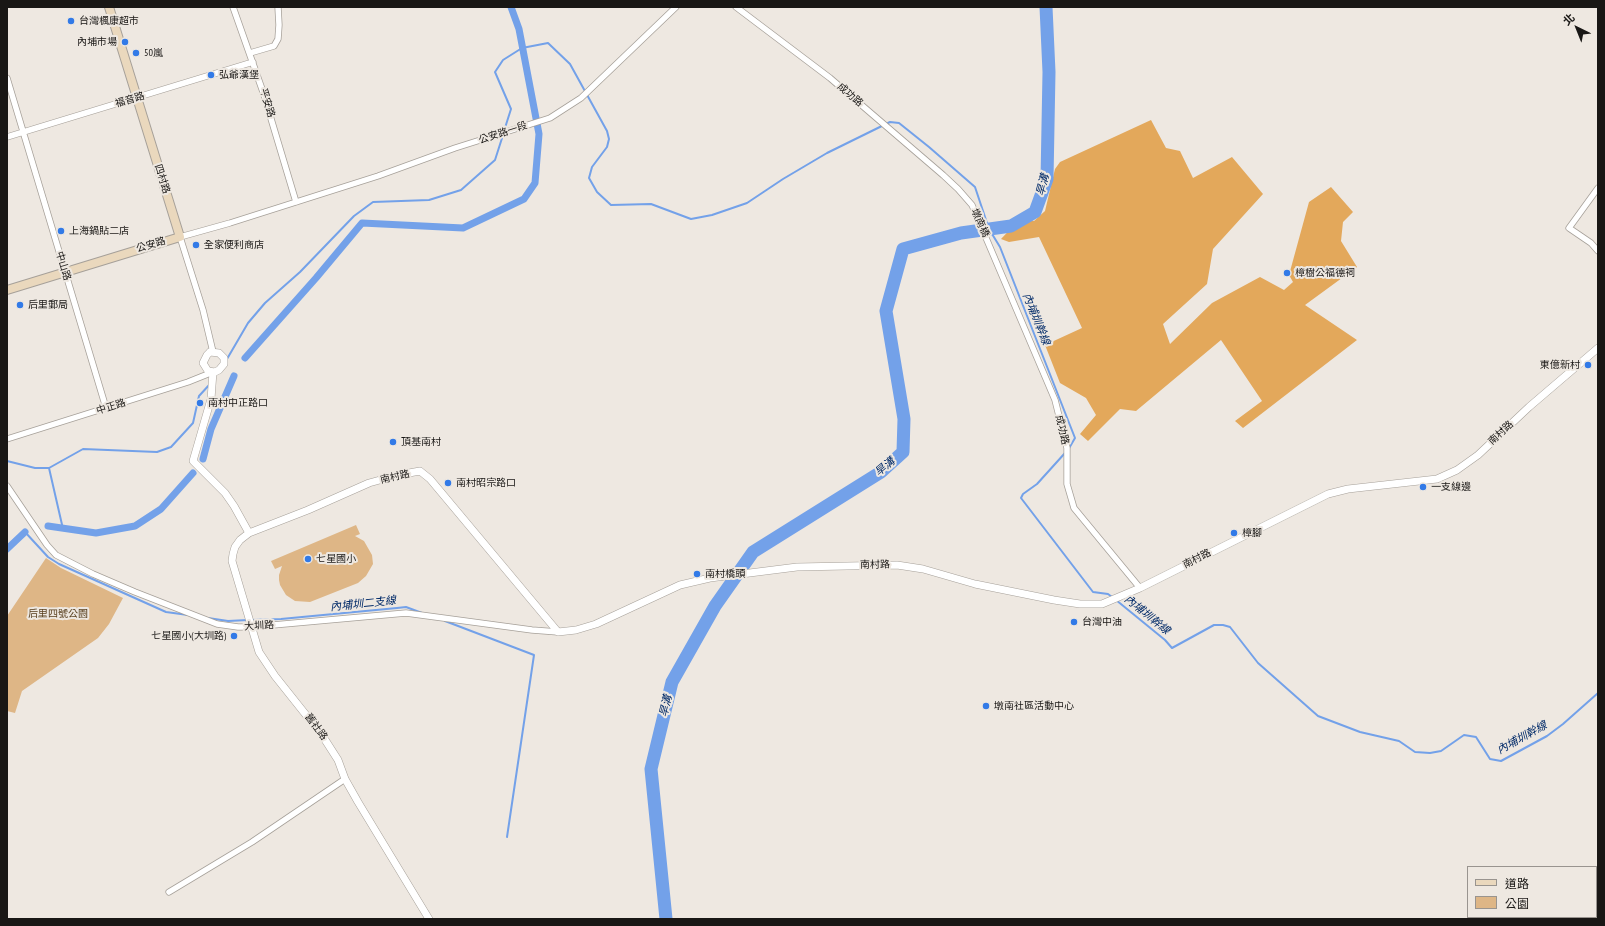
<!DOCTYPE html>
<meta charset="utf-8">
<style>
body{margin:0}
#map{position:relative;width:1605px;height:926px;overflow:hidden;background:#eee8e1;font-family:"PT Sans Narrow","Noto Sans TC",sans-serif}
canvas{display:block}
.frame{position:absolute;inset:0;border:8px solid #191715;pointer-events:none}
.legend{position:absolute;left:1467px;top:866px;width:130px;height:52px;box-sizing:border-box;background:#eee8e1;border:1px solid #99948f;margin:0;padding:5px 7px;list-style:none;font-size:12px;color:#191715}
.legend li{display:flex;align-items:center;gap:8px;height:20px}
.legend b{width:20px;border:1px solid #99948f}
.north{position:absolute;left:1557px;top:8px;width:40px;height:40px;-webkit-text-stroke:3px #eee8e1;paint-order:stroke;rotate:317deg;font-size:11px;font-weight:700;line-height:16px;text-align:center;color:#191715}
.north::after{content:'';display:block;margin:auto;width:14px;height:18px;background:#191715;clip-path:polygon(50% 0,100% 100%,50% 72%,0 100%)}
</style>
<div id="map">
<canvas width="1605" height="926"></canvas>
<div class="frame"></div>
<ul class="legend">
<li><b style="height:5px;background:#ead8bd"></b>道路</li>
<li><b style="height:11px;background:#deb686"></b>公園</li>
</ul>
<div class="north">北</div>
</div>
<script>
const c = document.querySelector('canvas').getContext('2d');
c.lineJoin = 'round';
function fillPath(path, color) { c.fillStyle = color; c.fill(path, 'evenodd'); }
const shape = rows => new Path2D(rows.map(r => 'M' + r).join(''));
function strokePath(path, color, width, dash) { c.strokeStyle = color; c.lineWidth = width; c.lineCap = dash ? 'butt' : 'round'; c.setLineDash(dash || []); c.stroke(path); }
function drawText(font, color, halo, rows, align = 'center') {
  c.font = font + ' "PT Sans Narrow","Noto Sans TC",sans-serif'; c.lineWidth = 4; c.setLineDash([]); c.textBaseline = 'middle'; c.strokeStyle = halo; c.fillStyle = color; for (const [text, x, y, turn = 0] of rows) {
    c.save(); c.translate(x, y); c.rotate((+turn || 0) * Math.PI / 180); c.textAlign = isNaN(turn) ? turn : align; if (halo) c.strokeText(text, 0, 0); c.fillText(text, 0, 0); c.restore();
  }
}
fillPath(shape([
 [356,525,360,534,355,536,364,541,372,555,373,564,366,576,358,583,310,602,295,601,286,595,280,585,279,580,279,575,282,566,275,569,271,561],
 [46,558,61,568,123,598,109,624,98,638,22,691,15,713,7,711,7,616]
]), '#deb686');
fillPath(shape([
 [1151,120,1166,148,1180,151,1193,178,1232,157,1263,194,1213,249,1207,284,1163,324,1170,344,1212,303,1260,277,1284,290,1293,282,1289,275,1309,202,1331,187,1353,212,1343,222,1341,241,1357,267,1305,305,1357,340,1243,428,1235,421,1262,401,1221,340,1136,411,1120,409,1088,441,1080,434,1096,415,1086,398,1060,383,1045,345,1082,328,1039,237,1009,242,1001,239,1021,218,1034,221,1045,211,1055,169,1060,162]
]), '#e3a85b');
strokePath(shape([
 [504,131,511,109,495,72,503,60,522,48,548,43,570,64,607,131,609,139,607,147,592,167,589,178,597,192,611,205,651,204,691,219,712,215,747,203,783,179,827,153,890,122,899,123,929,147,975,187,989,229,1000,247,1075,438,1068,450],
 [227,359,248,323,265,303,300,272,354,216,373,202,429,200,461,190,495,160,503,135],
 [1065,453,1037,484,1023,494,1021,498,1093,592,1108,594,1112,597],
 [7,461,35,468,49,468,83,449,157,452,171,447,193,423,199,396,210,384],
 [49,468,63,529],
 [25,532,48,557,59,564,166,612,188,615],
 [1116,600,1165,640,1172,648,1214,625,1223,625,1230,627,1258,663,1318,716,1360,732,1399,741,1415,752,1430,753,1441,751,1464,735,1476,737,1490,759,1501,761,1547,736,1563,724,1598,693],
 [208,618,228,621,248,620],
 [252,620,281,619,397,608,406,607,422,613],
 [445,621,534,655,507,837]
]), '#73a1e9', 2);
strokePath(shape([
 [245,358,316,278,362,223,463,228,524,199,535,183,539,134,519,29,511,7],
 [203,459,211,429,234,376],
 [48,526,96,533,135,526,161,509,193,473],
 [7,549,25,532]
]), '#73a1e9', 7);
strokePath(shape([
 [666,919,651,769,672,682,715,606,753,552,881,472,903,452,904,419,886,311,903,249,961,233,1011,226,1035,212,1047,179,1049,72,1046,7]
]), '#73a1e9', 13);
const minor = shape([
 [233,7,263,92,296,202],
 [736,7,830,78,943,175,958,189,972,205,1055,400,1067,448,1067,484,1074,508,1140,588],
 [250,53,274,46,278,39,279,25,278,7],
 [7,78,106,408],
 [7,137,253,62],
 [1598,188,1569,228,1591,243,1598,251],
 [213,352,203,310,180,237,230,223,378,176,455,148,550,118,581,98,676,7],
 [7,439,188,382,213,372],
 [7,486,47,545,56,555,93,574,135,592,217,624,238,627,251,627,406,613,532,630,558,632],
 [169,892,252,842,345,779]
]);
const tertiary = shape([
 [210,352,219,353,224,358,224,364,219,370,215,372,208,371,203,363,207,355,210,352],
 [213,372,211,399,193,461,225,493,234,506,249,533,308,510,369,483,398,475,420,471,430,479,558,632,576,630,596,624,680,585,710,578,797,567,897,565,923,569,975,584,1054,600,1080,604,1102,604,1140,588,1328,494,1348,489,1437,479,1457,470,1478,455,1529,407,1598,348],
 [249,533,240,540,235,547,233,554,232,561,259,652,275,676,322,735,338,760,345,779,358,802,429,919]
]);
const secondary = shape([
 [7,290,180,237,109,7]
]);
strokePath(minor, '#a6a099', 7);
strokePath(tertiary, '#a6a099', 8);
strokePath(secondary, '#a6a099', 10);
strokePath(minor, '#fff', 5.5);
strokePath(tertiary, '#fff', 7);
strokePath(secondary, '#ead8bd', 8);
for (const [x, y, r, color] of [
 [71,21,4,"#327ae7"],
 [125,42,4,"#327ae7"],
 [136,53,4,"#327ae7"],
 [211,75,4,"#327ae7"],
 [61,231,4,"#327ae7"],
 [196,245,4,"#327ae7"],
 [1287,273,4,"#327ae7"],
 [20,305,4,"#327ae7"],
 [1588,365,4,"#327ae7"],
 [200,403,4,"#327ae7"],
 [393,442,4,"#327ae7"],
 [448,483,4,"#327ae7"],
 [1423,487,4,"#327ae7"],
 [1234,533,4,"#327ae7"],
 [308,559,4,"#327ae7"],
 [697,574,4,"#327ae7"],
 [1074,622,4,"#327ae7"],
 [234,636,4,"#327ae7"],
 [986,706,4,"#327ae7"]
]) { const dot = new Path2D(); dot.arc(x, y, r, 0, 2 * Math.PI); c.fillStyle = color; c.fill(dot); strokePath(dot, '#eee8e1', 1.5); }
drawText('10px', '#191715', '#eee8e1', [
 ["台灣楓康超市",79,21],
 ["內埔市場",117,42,"right"],
 ["50嵐",144,53],
 ["弘爺漢堡",219,75],
 ["上海鍋貼二店",69,231],
 ["全家便利商店",204,245],
 ["樟樹公福德祠",1295,273],
 ["后里郵局",28,305],
 ["東億新村",1580,365,"right"],
 ["南村中正路口",208,403],
 ["頂基南村",401,442],
 ["南村昭宗路口",456,483],
 ["一支線邊",1431,487],
 ["樟腳",1242,533],
 ["七星國小",316,559],
 ["南村橋頭",705,574],
 ["台灣中油",1082,622],
 ["七星國小(大圳路)",226,636,"right"],
 ["墩南社區活動中心",994,706]
], 'left');
drawText('10px', '#191715', '#eee8e1', [
 ["成功路",850,95,40],
 ["福音路",130,100,-16],
 ["平安路",267,103,73],
 ["公安路一段",503,133,-18],
 ["四村路",162,179,72],
 ["墩南橋",980,223,66],
 ["公安路",151,245,-16],
 ["中山路",63,266,73],
 ["中正路",111,407,-18],
 ["成功路",1062,430,77],
 ["南村路",1501,433,-43],
 ["南村路",395,477,-13],
 ["南村路",1197,559,-27],
 ["南村路",875,565,-1],
 ["大圳路",259,626,-3],
 ["舊社路",316,727,53]
]);
drawText('10px', '#59401f', '#eee8e1', [
 ["后里四號公園",58,614]
]);
drawText('italic 11px', '#002a68', '#eee8e1', [
 ["旱溝",1043,185,-75],
 ["內埔圳幹線",1036,319,68],
 ["旱溝",885,467,-40],
 ["內埔圳二支線",363,604,-6],
 ["內埔圳幹線",1147,615,39],
 ["旱溝",666,706,-76],
 ["內埔圳幹線",1522,738,-29]
]);
</script>
